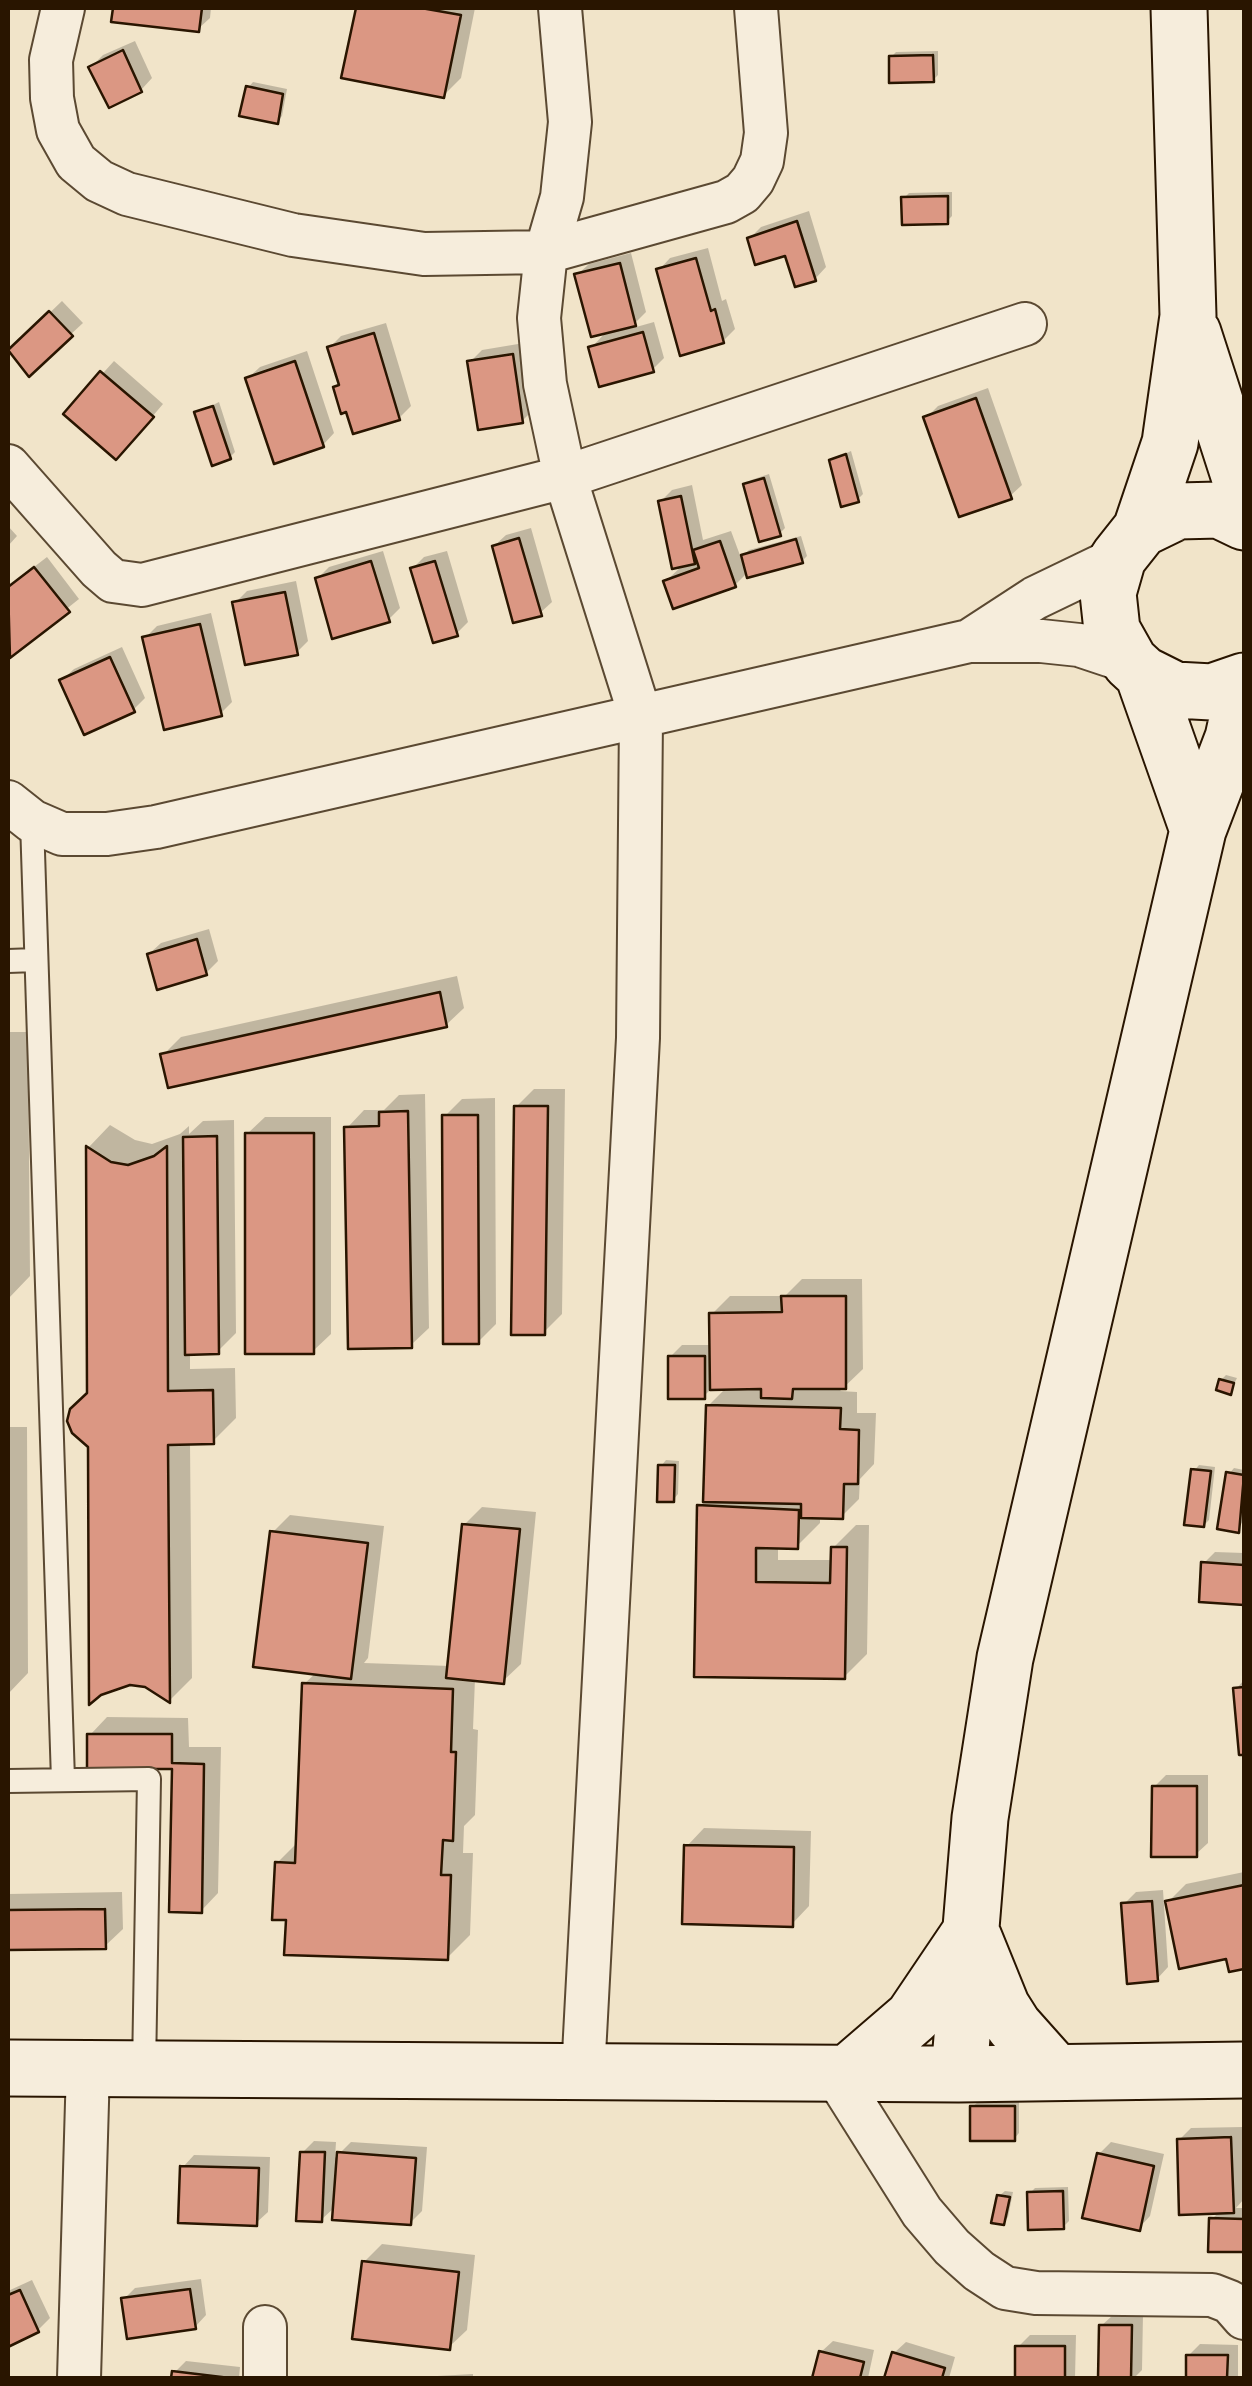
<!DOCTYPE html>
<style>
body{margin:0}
#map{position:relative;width:1252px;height:2386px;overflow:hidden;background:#f1e4c9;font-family:"IM FELL English",serif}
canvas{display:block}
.frame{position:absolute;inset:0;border:10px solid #291500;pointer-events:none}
</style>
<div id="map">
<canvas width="1252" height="2386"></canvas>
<div class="frame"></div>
</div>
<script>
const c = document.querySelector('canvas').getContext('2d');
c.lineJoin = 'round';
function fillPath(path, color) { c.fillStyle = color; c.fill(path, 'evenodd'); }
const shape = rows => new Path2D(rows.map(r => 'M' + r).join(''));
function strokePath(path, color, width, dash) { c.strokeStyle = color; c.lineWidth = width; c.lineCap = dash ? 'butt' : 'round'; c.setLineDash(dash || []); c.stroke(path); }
fillPath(shape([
 [116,8,211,8,210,18,198,29,114,20],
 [359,8,475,8,461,78,443,96,344,76],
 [135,41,152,78,141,90,91,67,103,55],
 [938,51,938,75,933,80,891,57,896,52],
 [253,82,287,89,282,116,277,121,248,88],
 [952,192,952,216,947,221,904,198,909,193],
 [809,211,826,267,815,279,787,252,750,238,761,227],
 [708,248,722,301,726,299,735,329,723,341,659,270,670,258],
 [631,253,646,312,629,329,654,322,664,358,652,370,591,348,608,330,577,275,589,264],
 [62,301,83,323,29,373,9,352],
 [386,323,411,406,399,418,341,383,329,348,341,336],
 [524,343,534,409,522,421,470,362,482,350],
 [307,351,334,433,323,445,248,378,260,367],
 [114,361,163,404,128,445,66,414],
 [988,388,1022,485,1010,496,926,418,938,406],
 [219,402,235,452,230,457,197,413],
 [851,451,863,494,858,499,831,460],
 [769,474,785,528,779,534,746,485,751,480],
 [692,485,703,540,731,531,741,558,749,550,801,536,807,556,802,561,748,572,735,585,666,581,684,564,660,502,672,490],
 [8,526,17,536,8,546],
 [531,528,552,602,540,613,494,546,506,535],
 [383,551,400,608,388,620,317,579,329,567],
 [447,551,468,622,457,633,412,569,424,557],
 [47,557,79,599,10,654,8,651,8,587],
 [296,581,308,641,297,652,235,603,247,591],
 [211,613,232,702,220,714,145,638,157,626],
 [122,647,145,698,133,710,62,680,74,669],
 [209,929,218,961,206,973,149,954,161,943],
 [457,976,464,1008,446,1025,163,1055,181,1037],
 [8,1032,28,1032,30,1276,8,1299],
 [534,1089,565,1089,562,1314,544,1332,516,1107],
 [425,1094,429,1328,411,1345,347,1128,364,1110,384,1110,399,1095],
 [495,1098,496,1324,478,1342,445,1116,462,1099],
 [265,1117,331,1117,331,1334,313,1351,247,1134],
 [234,1120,236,1333,218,1351,190,1352,190,1369,235,1368,236,1418,213,1441,190,1442,192,1678,170,1700,89,1393,88,1148,110,1125,135,1140,152,1144,180,1134,189,1126,189,1134,203,1121],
 [802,1279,862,1279,863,1369,840,1391,857,1392,857,1413,876,1413,874,1464,860,1479,859,1499,842,1516,820,1516,820,1523,797,1546,778,1546,778,1560,833,1560,833,1548,856,1525,869,1525,867,1654,844,1677,697,1675,700,1506,705,1501,708,1406,727,1387,713,1387,704,1396,670,1357,682,1345,712,1345,712,1314,730,1296,785,1296],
 [1226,1375,1237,1378,1230,1392,1221,1380],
 [8,1427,27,1427,28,1673,8,1694],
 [666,1460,679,1461,678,1494,673,1500,661,1466],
 [1199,1465,1215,1467,1209,1520,1204,1525,1194,1471],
 [1234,1468,1244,1470,1244,1519,1238,1530,1229,1474],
 [482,1507,536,1512,521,1664,503,1681,475,1679,473,1729,478,1730,475,1815,464,1826,463,1853,473,1853,470,1935,447,1958,288,1918,277,1863,299,1841,304,1684,317,1672,272,1533,290,1515,384,1526,368,1658,364,1663,450,1666,464,1525],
 [1215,1552,1244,1553,1244,1602,1201,1600,1204,1563],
 [1244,1680,1244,1752,1241,1753,1236,1689],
 [107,1717,188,1718,189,1747,221,1747,218,1893,201,1911,174,1767,90,1735],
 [1166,1775,1208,1775,1208,1843,1196,1854,1154,1787],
 [704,1828,811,1831,809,1906,792,1924,687,1846],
 [1244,1872,1244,1967,1230,1969,1228,1956,1168,1902,1186,1884],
 [1163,1890,1168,1967,1157,1979,1124,1904,1136,1892],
 [122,1892,123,1929,105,1946,8,1948,8,1894],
 [978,2102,1019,2102,1019,2133,1014,2139,972,2107],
 [1242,2127,1244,2199,1236,2208,1244,2208,1244,2249,1211,2249,1211,2220,1220,2211,1179,2140,1191,2128],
 [314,2141,336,2142,335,2158,351,2142,427,2147,422,2211,410,2223,336,2206,321,2220,302,2153],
 [1111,2142,1164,2154,1150,2216,1139,2228,1099,2154],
 [194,2155,270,2157,268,2212,256,2223,183,2167],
 [1068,2187,1069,2221,1063,2227,1030,2193,1035,2188],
 [1005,2191,1013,2192,1008,2217,1003,2223,999,2196],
 [382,2244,475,2255,467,2330,449,2347,364,2262],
 [201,2279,206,2315,195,2327,124,2299,135,2288],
 [32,2280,50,2318,38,2330,8,2344,8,2291],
 [1143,2314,1142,2370,1134,2378,1100,2378,1101,2326,1113,2315],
 [1030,2335,1076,2335,1075,2378,1018,2378,1018,2347],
 [833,2341,874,2350,868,2378,815,2378,821,2352],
 [906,2342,955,2357,949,2378,887,2378,894,2353],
 [1200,2344,1238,2345,1238,2378,1188,2378,1188,2356],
 [186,2361,240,2367,239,2378,173,2378,174,2373],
 [473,2374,473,2378,401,2378]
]), '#0003');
const building = shape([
 [113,8,202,8,199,32,111,22,113,8],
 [356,8,421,8,461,15,444,98,341,78,356,8],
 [123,50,142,92,109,108,88,67,123,50],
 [933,55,934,82,889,83,889,56,933,55],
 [246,86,283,94,278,124,239,116,246,86],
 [948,196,948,224,902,225,901,197,948,196],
 [797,221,816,281,795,287,785,256,755,265,747,238,797,221],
 [696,258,711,311,715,309,724,343,680,356,656,269,696,258],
 [620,263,636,326,591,337,574,274,620,263],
 [49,311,73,336,29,377,8,350,49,311],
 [643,332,654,372,599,387,588,347,643,332],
 [374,333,400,420,353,434,346,412,341,414,333,387,339,385,327,347,374,333],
 [513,354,523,423,478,430,467,361,513,354],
 [295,361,324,447,274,464,245,378,295,361],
 [100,371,154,417,116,460,63,414,100,371],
 [976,398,1012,499,959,517,923,417,976,398],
 [213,406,231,459,212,466,194,412,213,406],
 [846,454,859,502,841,507,829,460,846,454],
 [764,478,781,536,759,542,743,484,764,478],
 [681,496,695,564,672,569,658,501,681,496],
 [519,538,542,616,513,623,492,546,519,538],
 [796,539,803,563,747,578,741,555,796,539],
 [720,541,736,587,673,609,663,581,699,568,693,550,720,541],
 [371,561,390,622,332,639,315,578,371,561],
 [435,561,458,636,433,643,410,568,435,561],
 [34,567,70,612,10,658,8,587,34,567],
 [285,592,298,655,245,665,232,602,285,592],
 [200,624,222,716,164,730,142,637,200,624],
 [110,657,135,712,84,735,59,680,110,657],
 [197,939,207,975,157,990,147,954,197,939],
 [440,992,447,1027,168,1088,160,1054,440,992],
 [514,1106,548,1106,545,1335,511,1335,514,1106],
 [408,1111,412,1348,348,1349,344,1127,379,1126,379,1112,408,1111],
 [442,1115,478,1115,479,1344,443,1344,442,1115],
 [245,1133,314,1133,314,1354,245,1354,245,1133],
 [217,1136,219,1354,185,1355,183,1137,217,1136],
 [86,1146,111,1162,128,1165,154,1156,167,1146,168,1391,213,1390,214,1444,168,1445,170,1703,145,1687,130,1685,101,1695,89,1705,88,1447,72,1433,67,1421,70,1409,87,1393,86,1146],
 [781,1296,846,1296,846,1389,793,1389,792,1399,761,1398,761,1389,710,1390,709,1313,782,1312,781,1296],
 [668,1356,705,1356,705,1399,668,1399,668,1356],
 [1219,1379,1234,1383,1231,1395,1216,1390,1219,1379],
 [706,1405,841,1408,840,1429,859,1430,858,1484,844,1484,843,1519,801,1518,801,1504,703,1502,706,1405],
 [658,1465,675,1465,674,1502,657,1502,658,1465],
 [1191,1469,1211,1471,1204,1527,1184,1525,1191,1469],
 [1226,1472,1244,1475,1239,1533,1217,1529,1226,1472],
 [697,1505,799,1510,798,1549,756,1548,756,1582,830,1583,831,1547,847,1547,845,1679,694,1677,697,1505],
 [462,1524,520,1529,504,1684,446,1678,462,1524],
 [270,1531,368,1543,351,1679,253,1667,270,1531],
 [1201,1562,1244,1565,1244,1605,1199,1602,1201,1562],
 [302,1683,453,1689,451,1752,456,1752,453,1841,443,1840,441,1875,451,1875,448,1960,284,1955,286,1920,272,1920,275,1862,295,1863,302,1683],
 [1244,1687,1244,1755,1239,1755,1233,1688,1244,1687],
 [87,1734,172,1734,172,1763,204,1764,202,1913,169,1912,172,1769,87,1769,87,1734],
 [1152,1786,1197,1786,1197,1857,1151,1857,1152,1786],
 [684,1845,794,1847,793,1927,682,1924,684,1845],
 [1244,1885,1244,1969,1229,1972,1226,1959,1179,1969,1165,1901,1244,1885],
 [1152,1901,1158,1981,1127,1984,1121,1903,1152,1901],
 [105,1909,106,1949,8,1950,8,1910,105,1909],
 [970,2106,1015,2106,1015,2141,970,2141,970,2106],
 [1231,2137,1234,2213,1179,2215,1177,2139,1231,2137],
 [300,2152,325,2152,322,2222,296,2221,300,2152],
 [337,2152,416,2158,411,2225,332,2220,337,2152],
 [1097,2153,1154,2166,1140,2231,1082,2218,1097,2153],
 [180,2166,259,2168,257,2226,178,2223,180,2166],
 [1063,2191,1064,2229,1028,2230,1027,2192,1063,2191],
 [997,2195,1010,2197,1004,2225,991,2223,997,2195],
 [1209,2218,1244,2219,1244,2252,1208,2252,1209,2218],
 [362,2261,459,2272,450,2350,352,2339,362,2261],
 [190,2289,196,2329,127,2339,121,2298,190,2289],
 [20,2290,39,2332,8,2347,8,2295,20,2290],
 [1099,2325,1132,2325,1131,2378,1098,2378,1099,2325],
 [1015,2346,1065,2346,1065,2378,1015,2378,1015,2346],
 [819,2351,864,2362,860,2378,812,2378,819,2351],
 [892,2352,945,2368,942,2378,884,2378,892,2352],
 [1186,2355,1228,2355,1227,2378,1186,2378,1186,2355],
 [172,2371,230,2378,171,2378,172,2371]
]);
fillPath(building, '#db9783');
strokePath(building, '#291500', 2.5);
const lane = shape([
 [32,821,63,1780],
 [8,961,36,960],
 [8,1781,149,1779,144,2069]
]);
const street = shape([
 [63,8,51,60,52,98,58,130,76,162,99,181,127,194,293,235,424,254,546,252,726,202,742,193,753,180,762,161,766,133,756,8],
 [560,8,570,122,562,197,546,252,539,318,545,384,565,477,641,718,638,1038,583,2073],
 [8,466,99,569,113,581,142,585,565,477,1025,324],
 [969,641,1035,598,1118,558],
 [8,802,32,821,62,834,107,834,156,827,969,641,1041,641,1079,645,1130,662],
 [835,2074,922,2212,952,2247,979,2271,1005,2288,1036,2293,1212,2295,1230,2302,1244,2318],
 [79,2378,88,2068],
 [265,2378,265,2327]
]);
const secondary = shape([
 [1193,333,1244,491],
 [1244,522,1219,510,1178,511,1141,529,1118,558,1108,593,1112,630,1130,662,1143,674,1175,690,1212,692,1244,681],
 [1141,529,1170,443,1188,316,1179,8],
 [1143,674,1198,830],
 [974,1938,1002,2007,1014,2026,1055,2072],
 [8,2068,959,2074,1244,2070],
 [848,2073,913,2017,967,1937],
 [959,2074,980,1818,1005,1658,1198,830,1233,738,1244,688]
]);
strokePath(lane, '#5b4932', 26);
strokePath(street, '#5b4932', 46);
strokePath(secondary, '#291500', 59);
strokePath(lane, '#f6eddc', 22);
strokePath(street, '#f6eddc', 42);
strokePath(secondary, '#f6eddc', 55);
</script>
